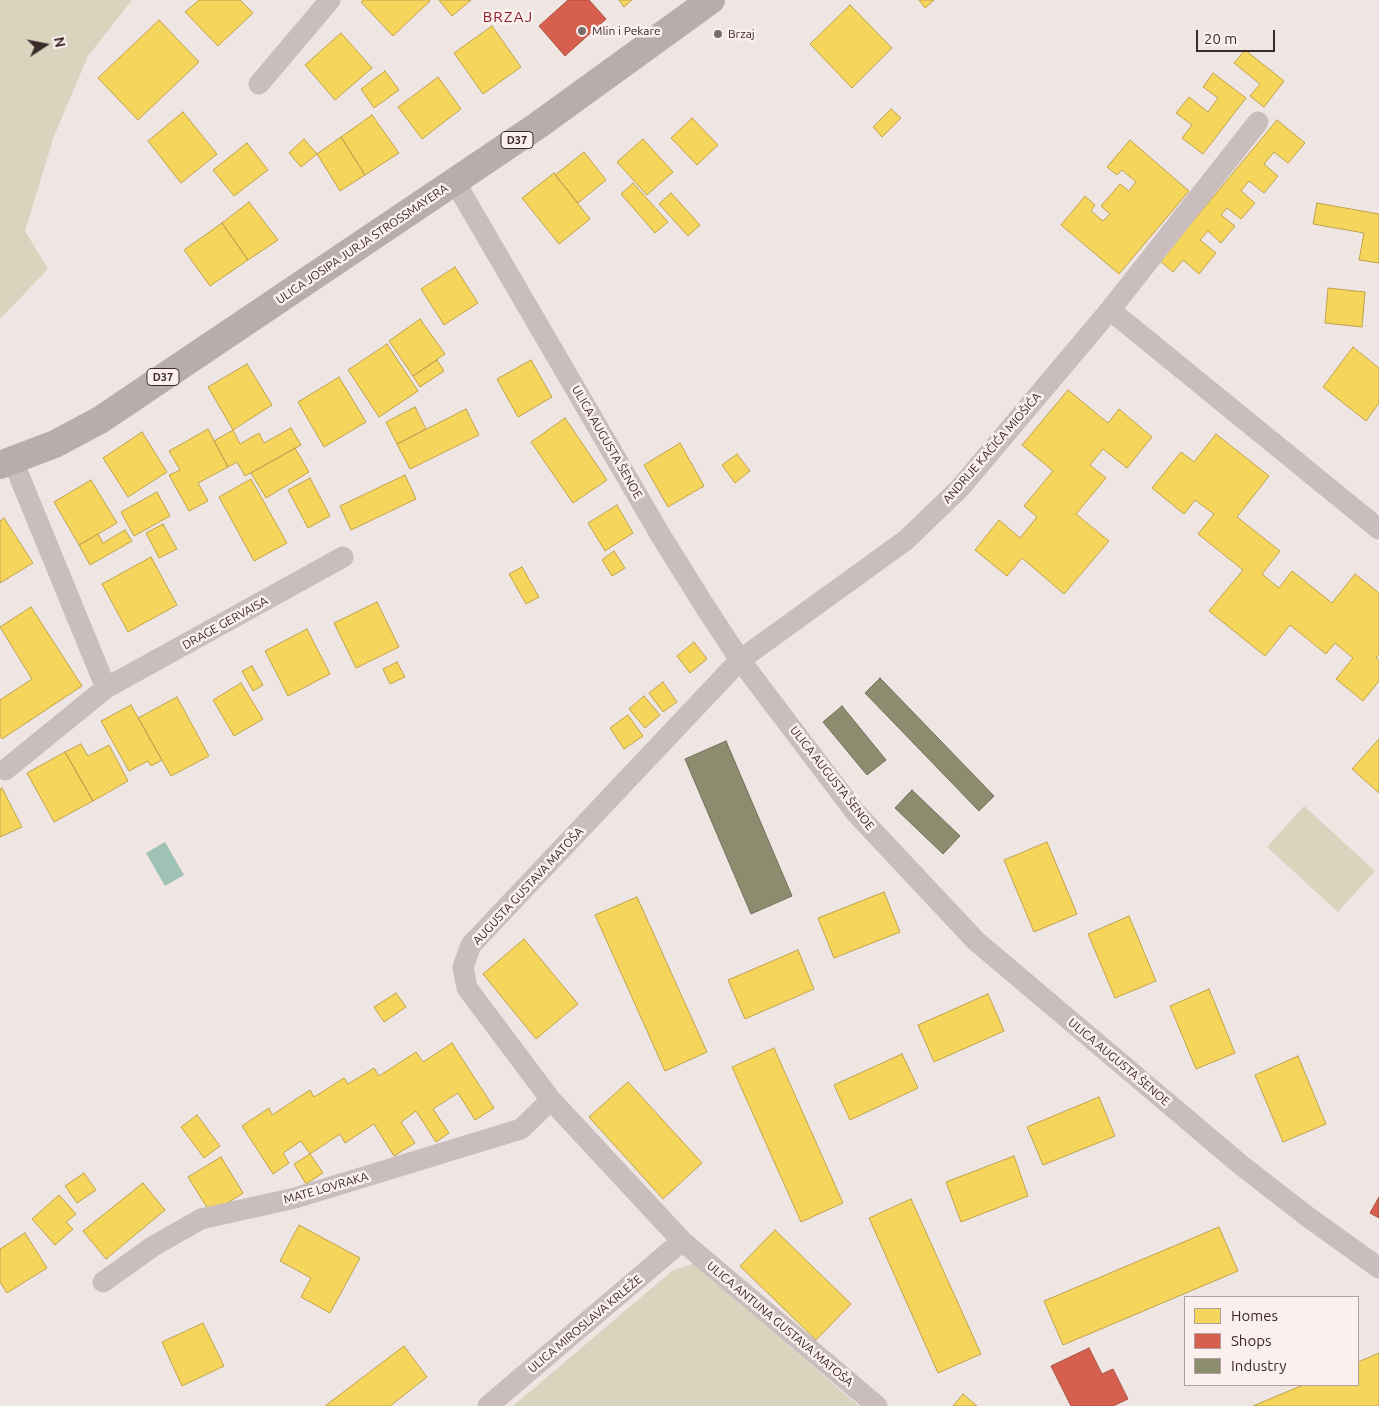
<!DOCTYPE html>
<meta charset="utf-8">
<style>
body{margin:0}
#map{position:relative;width:1379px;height:1406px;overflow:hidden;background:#efe6e4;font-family:Ubuntu,sans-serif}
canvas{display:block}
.legend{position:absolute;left:1184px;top:1296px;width:175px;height:90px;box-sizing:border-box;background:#fbf0ed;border:1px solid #aea19f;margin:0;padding:6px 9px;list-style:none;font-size:15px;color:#3b2a2a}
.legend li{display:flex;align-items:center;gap:10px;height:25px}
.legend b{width:25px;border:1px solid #aea19f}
.north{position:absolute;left:20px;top:20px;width:50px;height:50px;-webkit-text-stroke:4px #fbf0ed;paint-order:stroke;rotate:79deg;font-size:14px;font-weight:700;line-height:20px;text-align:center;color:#3b2a2a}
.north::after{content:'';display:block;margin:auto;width:18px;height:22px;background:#3b2a2a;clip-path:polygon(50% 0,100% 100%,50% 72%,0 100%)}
.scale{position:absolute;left:1196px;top:30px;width:79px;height:22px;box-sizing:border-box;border:2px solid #3b2a2a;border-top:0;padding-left:6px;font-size:15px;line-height:18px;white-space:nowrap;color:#3b2a2a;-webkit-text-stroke:4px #fbf0ed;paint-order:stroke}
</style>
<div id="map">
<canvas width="1379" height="1406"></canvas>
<ul class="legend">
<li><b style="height:14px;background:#f6d55c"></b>Homes</li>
<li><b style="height:14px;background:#d6604d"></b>Shops</li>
<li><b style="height:14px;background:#8c8c6e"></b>Industry</li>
</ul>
<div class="north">N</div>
<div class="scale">20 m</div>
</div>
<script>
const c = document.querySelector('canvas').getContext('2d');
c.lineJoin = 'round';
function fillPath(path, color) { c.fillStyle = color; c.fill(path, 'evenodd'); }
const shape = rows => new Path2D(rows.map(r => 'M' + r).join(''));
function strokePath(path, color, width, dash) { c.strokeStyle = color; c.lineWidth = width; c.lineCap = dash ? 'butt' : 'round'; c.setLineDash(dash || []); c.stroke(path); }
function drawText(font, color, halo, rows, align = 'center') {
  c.font = font + ' Ubuntu,sans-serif'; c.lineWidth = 5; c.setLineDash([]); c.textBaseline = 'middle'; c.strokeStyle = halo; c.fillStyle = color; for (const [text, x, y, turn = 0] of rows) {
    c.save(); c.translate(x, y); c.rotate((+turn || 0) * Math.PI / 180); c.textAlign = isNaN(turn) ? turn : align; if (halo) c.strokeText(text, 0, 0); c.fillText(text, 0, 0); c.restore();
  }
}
fillPath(shape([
 [0,0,132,0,88,56,54,136,25,231,48,269,0,319],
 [1304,806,1375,871,1338,912,1267,847],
 [694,1264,859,1406,513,1406,673,1270]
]), '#d8d4be');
fillPath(shape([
 [165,842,184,875,165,886,146,853]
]), '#9ec2b6');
const homes = shape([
 [199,0,240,0,253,13,218,46,185,12,199,0],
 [363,0,429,0,430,1,393,36,361,2,363,0],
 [439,0,471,0,452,16,439,0],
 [619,0,632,0,624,7,619,0],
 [919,0,934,0,925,8,919,0],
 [850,5,892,48,852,88,810,44,850,5],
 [159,20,199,62,138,120,98,78,159,20],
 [492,26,521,67,483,94,454,53,492,26],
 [341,33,372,68,335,100,305,65,341,33],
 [1245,50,1284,81,1264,107,1250,96,1260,84,1234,63,1245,50],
 [385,71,399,90,374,108,361,89,385,71],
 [1213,73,1246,98,1203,154,1182,138,1192,125,1176,113,1189,97,1208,112,1218,98,1203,87,1213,73],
 [438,77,461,109,422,139,398,107,438,77],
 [891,109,901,118,882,137,873,127,891,109],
 [183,112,217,154,181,183,148,141,183,112],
 [372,115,399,153,365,175,341,137,372,115],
 [692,118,718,145,697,165,671,138,692,118],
 [1277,120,1305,143,1288,163,1274,152,1264,164,1278,176,1264,193,1249,181,1241,191,1255,203,1241,219,1227,208,1221,215,1235,226,1221,243,1208,231,1200,240,1216,253,1199,274,1183,260,1173,272,1160,261,1277,120],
 [341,137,365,175,340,191,317,154,341,137],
 [304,139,317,154,301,167,289,153,304,139],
 [643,139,673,172,647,195,617,162,643,139],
 [1130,140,1189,191,1119,274,1061,225,1085,196,1095,205,1091,211,1103,221,1110,214,1101,206,1120,184,1129,191,1136,182,1122,170,1117,175,1107,167,1130,140],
 [247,143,268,170,234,196,213,170,247,143],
 [584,152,606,180,578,203,555,175,584,152],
 [554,173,590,219,559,244,522,198,554,173],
 [633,183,668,222,655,233,621,194,633,183],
 [671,193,700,225,688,236,659,204,671,193],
 [249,202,278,240,248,260,222,223,249,202],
 [1317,203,1379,214,1379,263,1359,260,1364,233,1313,224,1317,203],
 [222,223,248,260,210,286,184,250,222,223],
 [455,267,478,303,444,325,421,289,455,267],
 [1328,288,1365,292,1362,327,1325,323,1328,288],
 [420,319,445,354,413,376,389,341,420,319],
 [387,344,418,391,379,417,348,370,387,344],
 [1353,347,1379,368,1379,403,1366,421,1323,387,1353,347],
 [437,360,444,371,420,387,413,376,437,360],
 [531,360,552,397,518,417,497,379,531,360],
 [247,364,272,405,233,430,208,387,247,364],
 [339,377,366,422,324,447,298,402,339,377],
 [1068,390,1108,423,1119,409,1152,437,1127,468,1103,449,1090,465,1106,478,1076,514,1109,541,1064,594,1022,558,1007,576,975,550,999,520,1020,538,1037,517,1024,506,1053,471,1022,445,1068,390],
 [415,407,426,429,397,444,386,422,415,407],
 [466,409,479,435,410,469,397,444,466,409],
 [565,418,607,480,573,503,531,442,565,418],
 [291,428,301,445,245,476,237,462,228,467,214,441,233,430,240,444,259,433,264,443,291,428],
 [208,429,228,467,198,483,208,501,189,511,169,475,180,470,169,451,208,429],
 [142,432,167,472,128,497,103,458,142,432],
 [1216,434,1269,476,1237,517,1280,551,1262,574,1279,588,1292,571,1332,603,1355,574,1379,593,1379,655,1376,658,1379,660,1379,681,1363,701,1336,679,1353,658,1335,643,1326,654,1290,625,1265,656,1209,611,1243,570,1198,534,1214,514,1195,500,1184,514,1152,488,1181,452,1194,462,1216,434],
 [680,443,704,486,668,507,644,465,680,443],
 [295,448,309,472,266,498,251,473,295,448],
 [737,454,750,471,735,483,722,465,737,454],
 [405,475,416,499,351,530,340,506,405,475],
 [310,478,330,516,308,528,288,490,310,478],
 [251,479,287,543,254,561,219,497,251,479],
 [91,480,117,523,79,545,54,502,91,480],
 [157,492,170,516,134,536,121,512,157,492],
 [617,505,633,533,605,551,588,523,617,505],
 [4,518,33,563,0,583,0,521,4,518],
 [163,524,177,549,159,558,146,533,163,524],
 [125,530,132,541,90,565,79,545,98,534,103,543,125,530],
 [614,551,625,568,612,576,602,560,614,551],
 [151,557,177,605,128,632,102,584,151,557],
 [522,567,539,597,526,604,509,574,522,567],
 [377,602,399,647,356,668,334,623,377,602],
 [31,607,82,686,2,739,0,735,0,700,32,679,0,627,31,607],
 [307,629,330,674,288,696,265,651,307,629],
 [694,642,707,659,690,673,677,656,694,642],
 [397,662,405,677,390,684,383,669,397,662],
 [252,666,263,685,253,691,242,671,252,666],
 [663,682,677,702,663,712,649,693,663,682],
 [241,683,263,719,234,736,213,700,241,683],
 [644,696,660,715,645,728,629,709,644,696],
 [177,697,209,756,171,776,138,718,177,697],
 [131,705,162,760,151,766,148,761,129,771,101,721,131,705],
 [628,715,643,736,624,749,610,728,628,715],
 [1379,739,1379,793,1352,769,1379,739],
 [81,744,88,756,109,745,128,781,93,801,65,752,81,744],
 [65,752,93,801,54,822,27,773,65,752],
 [2,788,22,827,0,837,0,789,2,788],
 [1047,842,1077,914,1034,932,1004,860,1047,842],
 [884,892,900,932,834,958,818,918,884,892],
 [637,897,707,1052,665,1071,595,915,637,897],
 [1129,916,1156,981,1115,998,1088,934,1129,916],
 [524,939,578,1004,536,1039,483,974,524,939],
 [798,950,814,989,745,1019,728,980,798,950],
 [1209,989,1235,1053,1196,1069,1170,1006,1209,989],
 [396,993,406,1007,384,1022,374,1007,396,993],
 [988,994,1004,1031,934,1062,918,1025,988,994],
 [452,1043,494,1108,475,1120,458,1093,433,1109,449,1133,436,1142,416,1111,401,1122,415,1143,394,1156,374,1124,345,1143,340,1134,310,1154,301,1141,283,1153,289,1163,273,1174,242,1126,269,1108,272,1115,310,1090,314,1097,344,1078,348,1084,374,1068,379,1076,416,1052,423,1062,452,1043],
 [774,1048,843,1203,801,1222,732,1067,774,1048],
 [902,1054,918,1088,850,1120,834,1085,902,1054],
 [1298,1056,1326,1124,1283,1142,1255,1075,1298,1056],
 [628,1082,702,1163,663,1199,589,1117,628,1082],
 [1099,1097,1115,1136,1043,1165,1027,1127,1099,1097],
 [197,1115,220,1146,204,1158,181,1127,197,1115],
 [310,1154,323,1173,306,1184,294,1164,310,1154],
 [1014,1156,1028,1196,961,1222,946,1182,1014,1156],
 [221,1157,243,1193,211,1214,188,1177,221,1157],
 [84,1173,96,1190,77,1203,65,1186,84,1173],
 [143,1183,165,1210,106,1259,83,1231,143,1183],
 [59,1195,76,1214,66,1222,73,1229,55,1245,32,1219,59,1195],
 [911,1199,981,1354,938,1373,869,1218,911,1199],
 [299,1225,360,1258,330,1313,301,1297,311,1278,280,1261,299,1225],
 [1219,1227,1238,1271,1063,1345,1044,1301,1219,1227],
 [775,1230,851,1304,816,1340,740,1266,775,1230],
 [25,1233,47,1268,7,1293,0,1282,0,1249,25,1233],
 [203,1323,224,1366,182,1386,162,1342,203,1323],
 [404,1346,427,1377,390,1406,325,1406,404,1346],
 [1379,1353,1379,1405,1377,1406,1253,1406,1303,1385,1358,1385,1358,1362,1379,1353],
 [963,1394,977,1406,953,1406,963,1394]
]);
fillPath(homes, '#f6d55c');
strokePath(homes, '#bea24d', 1);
const shops = shape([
 [568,0,589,0,606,19,565,56,539,26,568,0],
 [1379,1197,1379,1218,1370,1213,1379,1197],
 [1089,1348,1102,1374,1113,1369,1128,1399,1113,1406,1071,1406,1051,1366,1089,1348]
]);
fillPath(shops, '#d6604d');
strokePath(shops, '#a85042', 1);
const industry = shape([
 [880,678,994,796,979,811,865,693,880,678],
 [842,706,886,760,867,775,823,722,842,706],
 [726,741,792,896,751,914,685,759,726,741],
 [912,790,960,836,943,854,895,808,912,790]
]);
fillPath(industry, '#8c8c6e');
strokePath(industry, '#746f5a', 1);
strokePath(shape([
 [259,84,330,0],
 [455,182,661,536,704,605,740,660,856,813,976,941,1241,1165,1308,1217,1379,1268],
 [1110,310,1379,529],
 [13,461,106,688,343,557],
 [5,770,106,688],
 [103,1282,152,1247,201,1219,295,1198,521,1129,551,1100],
 [488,1406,682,1241],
 [877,1406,682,1241,551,1100,467,988,463,967,471,945,740,660,906,540,960,488,1110,310,1258,122]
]), '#c9bebd', 21);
strokePath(shape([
 [0,465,55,444,100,420,537,126,711,0]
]), '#b8acac', 28);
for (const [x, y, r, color] of [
 [582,31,5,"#7a6c6b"],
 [718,34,5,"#7a6c6b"]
]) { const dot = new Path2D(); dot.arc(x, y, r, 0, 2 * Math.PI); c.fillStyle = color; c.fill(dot); strokePath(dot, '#fbf0ed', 2); }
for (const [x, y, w] of [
 [517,140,32],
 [163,377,32]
]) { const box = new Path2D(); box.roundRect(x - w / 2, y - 8.5, w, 17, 4); c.fillStyle = '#fbf0ed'; c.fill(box); strokePath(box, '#3b2a2a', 1); }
drawText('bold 11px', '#3b2a2a', null, [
 ["D37",517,140],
 ["D37",163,377]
]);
drawText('12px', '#3b2a2a', '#fbf0ed', [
 ["Mlin i Pekare",592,31],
 ["Brzaj",728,34]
], 'left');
drawText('12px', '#3b2a2a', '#fbf0ed', [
 ["ULICA JOSIPA JURJA STROSSMAYERA",362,244,-34],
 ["ULICA AUGUSTA ŠENOE",607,442,60],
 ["ANDRIJE KAČIĆA MIOŠIĆA",992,448,-49],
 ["DRAGE GERVAISA",225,623,-29],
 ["ULICA AUGUSTA ŠENOE",832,778,52],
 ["AUGUSTA GUSTAVA MATOŠA",528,886,-47],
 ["ULICA AUGUSTA ŠENOE",1119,1062,40],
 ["MATE LOVRAKA",326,1188,-16],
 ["ULICA MIROSLAVA KRLEŽE",585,1324,-40],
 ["ULICA ANTUNA GUSTAVA MATOŠA",780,1324,40]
]);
c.letterSpacing = '1px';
drawText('15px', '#8f1e2a', '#fbf0ed', [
 ["BRZAJ",508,17]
]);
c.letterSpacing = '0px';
</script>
